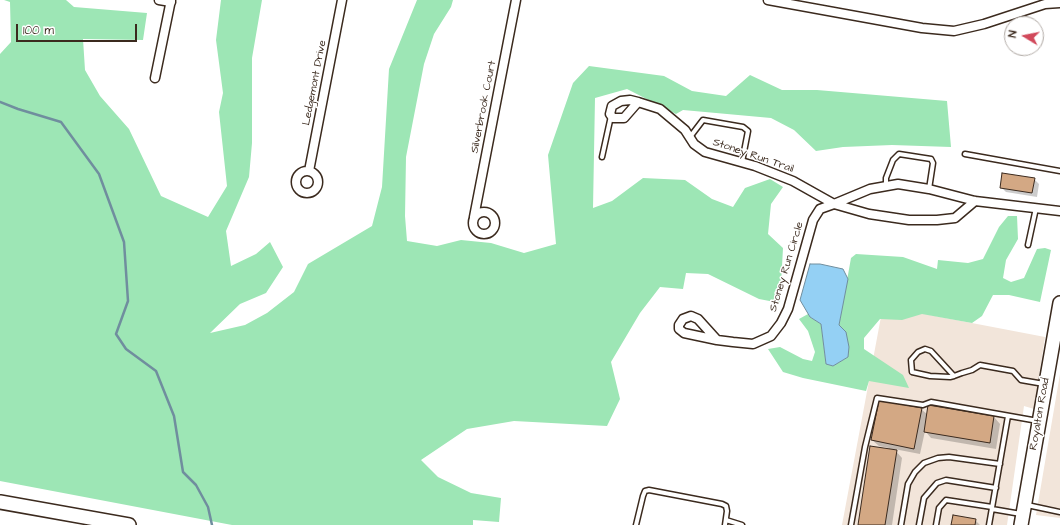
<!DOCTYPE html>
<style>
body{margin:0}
#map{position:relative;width:1060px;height:525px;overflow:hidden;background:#fff;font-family:"Architects Daughter",sans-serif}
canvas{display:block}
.north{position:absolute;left:1004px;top:16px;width:40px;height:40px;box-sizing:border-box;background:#fff;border:1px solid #b1aaa5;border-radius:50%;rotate:280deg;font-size:11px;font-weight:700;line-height:16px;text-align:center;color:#3b2a1e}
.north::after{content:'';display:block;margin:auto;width:14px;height:18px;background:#d1495b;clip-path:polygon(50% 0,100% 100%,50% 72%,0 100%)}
.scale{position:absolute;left:16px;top:24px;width:121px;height:18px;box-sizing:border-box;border:2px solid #3b2a1e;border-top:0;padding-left:5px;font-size:12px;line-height:14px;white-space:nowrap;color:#3b2a1e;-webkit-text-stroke:3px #fff;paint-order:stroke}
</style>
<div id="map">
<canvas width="1060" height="525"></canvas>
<div class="north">N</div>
<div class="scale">100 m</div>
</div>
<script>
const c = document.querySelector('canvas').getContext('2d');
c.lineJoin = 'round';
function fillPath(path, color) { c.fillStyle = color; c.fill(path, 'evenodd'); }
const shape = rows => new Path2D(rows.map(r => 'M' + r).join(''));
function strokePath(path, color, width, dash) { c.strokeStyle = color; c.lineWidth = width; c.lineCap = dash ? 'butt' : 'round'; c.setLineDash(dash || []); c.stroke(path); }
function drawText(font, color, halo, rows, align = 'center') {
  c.font = font + ' "Architects Daughter",sans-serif'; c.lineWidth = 3; c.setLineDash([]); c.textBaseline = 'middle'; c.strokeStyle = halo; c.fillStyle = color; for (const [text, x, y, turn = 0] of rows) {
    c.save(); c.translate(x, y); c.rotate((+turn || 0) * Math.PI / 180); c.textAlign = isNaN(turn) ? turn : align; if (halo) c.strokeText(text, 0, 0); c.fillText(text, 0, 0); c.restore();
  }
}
fillPath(shape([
 [883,306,1045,337,1034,409,1024,406,1007,525,842,525],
 [1060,374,1060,518,1036,515]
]), '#f2e5da');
fillPath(shape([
 [4,0,66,0,74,7,147,13,143,40,83,39,85,70,100,96,129,129,161,196,208,217,227,186,219,112,223,93,216,40,221,0,262,0,252,58,252,143,249,177,226,231,231,266,256,254,270,242,283,267,266,293,240,304,210,333,245,325,267,313,294,292,308,264,372,226,382,187,389,69,417,0,453,0,451,7,434,34,424,64,406,157,405,216,407,241,437,246,461,240,491,243,524,253,556,244,548,155,573,83,589,66,664,76,692,91,726,96,750,75,782,90,817,90,947,101,951,147,892,145,843,147,816,151,794,130,771,118,683,110,676,114,627,89,595,98,593,208,612,201,643,178,685,180,712,199,733,207,745,188,770,179,783,187,771,204,768,234,783,248,780,303,759,299,708,274,686,273,683,289,660,287,640,313,611,362,620,399,607,426,514,421,467,429,421,460,438,477,471,493,501,498,499,522,473,520,473,525,232,525,0,481,0,54,11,42,10,2],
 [1008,216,1017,216,1018,239,1006,260,1003,278,1011,282,1024,278,1037,249,1045,248,1051,250,1040,302,1009,295,993,295,982,316,972,323,922,314,902,320,880,319,864,338,864,349,903,375,909,388,869,381,866,391,803,378,783,372,768,349,780,347,803,359,812,361,815,352,808,331,799,319,808,314,810,317,821,324,826,364,833,366,848,357,839,325,851,258,856,254,903,257,937,269,938,260,968,263,983,259,999,227]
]), '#9de6b5');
const water = shape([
 [810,264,820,264,843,269,848,279,839,325,846,332,849,347,848,357,833,366,826,364,821,324,810,317,800,300,810,264]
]);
fillPath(water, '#94d0f4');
strokePath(water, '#708e9e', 1);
fillPath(shape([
 [1034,179,1039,184,1037,197,1006,192,1001,187],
 [929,406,994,417,1000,424,996,449,931,438,925,431,920,454,894,449,902,458,892,525,859,525,889,448,879,446,872,440,921,409,928,415],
 [975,520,980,525,952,525]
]), '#0003');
strokePath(shape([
 [0,102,18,109,61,122,99,174,124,242,128,301,116,334,126,349,156,371,174,416,183,472,196,485,208,507,212,525]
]), '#708e9e', 2.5);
const building = shape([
 [1002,173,1035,178,1032,193,1000,188,1002,173],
 [879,400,922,408,914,449,871,440,879,400],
 [928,405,994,416,990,443,924,432,928,405],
 [870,446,897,450,885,525,858,525,870,446],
 [953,515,976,519,975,525,951,525,953,515]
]);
fillPath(building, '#d3a884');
strokePath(building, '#3b2a1e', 1);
const service = shape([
 [690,137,703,120,743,127,748,131,742,162],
 [965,154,1060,171],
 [602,157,611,116],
 [886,186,886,178,893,160,899,154,931,159,933,163,929,189],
 [1028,245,1036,208],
 [954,376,931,351,925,349,918,352,911,360,912,372,930,376,950,377,954,376,962,373,972,370,980,365,1013,371,1021,380,1044,384],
 [1027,505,1060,512],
 [992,509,1021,514],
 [726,520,742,525],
 [636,525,643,496,645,491,649,490,722,504,726,506,727,511,725,525],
 [851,525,865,447,877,398,923,405,931,402,1038,421],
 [901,525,908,484,915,472,924,463,938,458,949,457,1000,464],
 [919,525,924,498,937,483,946,480,996,488],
 [936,525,939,508,946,500,992,507],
 [989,525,1008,416]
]);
const minor = shape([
 [159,0,171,2],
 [768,0,922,28,954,31,984,24,1045,4,1060,3],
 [155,78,171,0],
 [638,102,624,118,613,118,610,114,612,106,621,101,630,100,638,102,660,109,685,130,694,144,705,152,755,166,793,181,834,204,870,189,898,184,929,189,975,201,1060,211],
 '296 182a11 11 0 1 1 22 0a11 11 0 1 1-22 0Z',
 [309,171,342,0],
 '473 223a11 11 0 1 1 22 0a11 11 0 1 1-22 0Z',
 [474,217,516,0],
 [717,340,684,333,679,329,679,325,683,319,691,316,698,319,717,340,733,342,753,344,771,336,781,323,788,309,813,220,820,209,834,204,869,214,909,220,937,220,955,218,975,201]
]);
const primary = shape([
 [0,502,129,525],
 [1021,525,1060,303]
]);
strokePath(service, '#3b2a1e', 7);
strokePath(minor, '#3b2a1e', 11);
strokePath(primary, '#3b2a1e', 16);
strokePath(service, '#fff', 4);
strokePath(minor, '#fff', 8);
strokePath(primary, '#fff', 13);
drawText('11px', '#3b2a1e', '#fff', [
 ["Ledgemont Drive",315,83,-79],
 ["Silverbrook Court",484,107,-79],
 ["Stoney Run Trail",753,156,19],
 ["Stoney Run Circle",787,267,-73],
 ["Royalton Road",1040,414,-80]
]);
</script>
